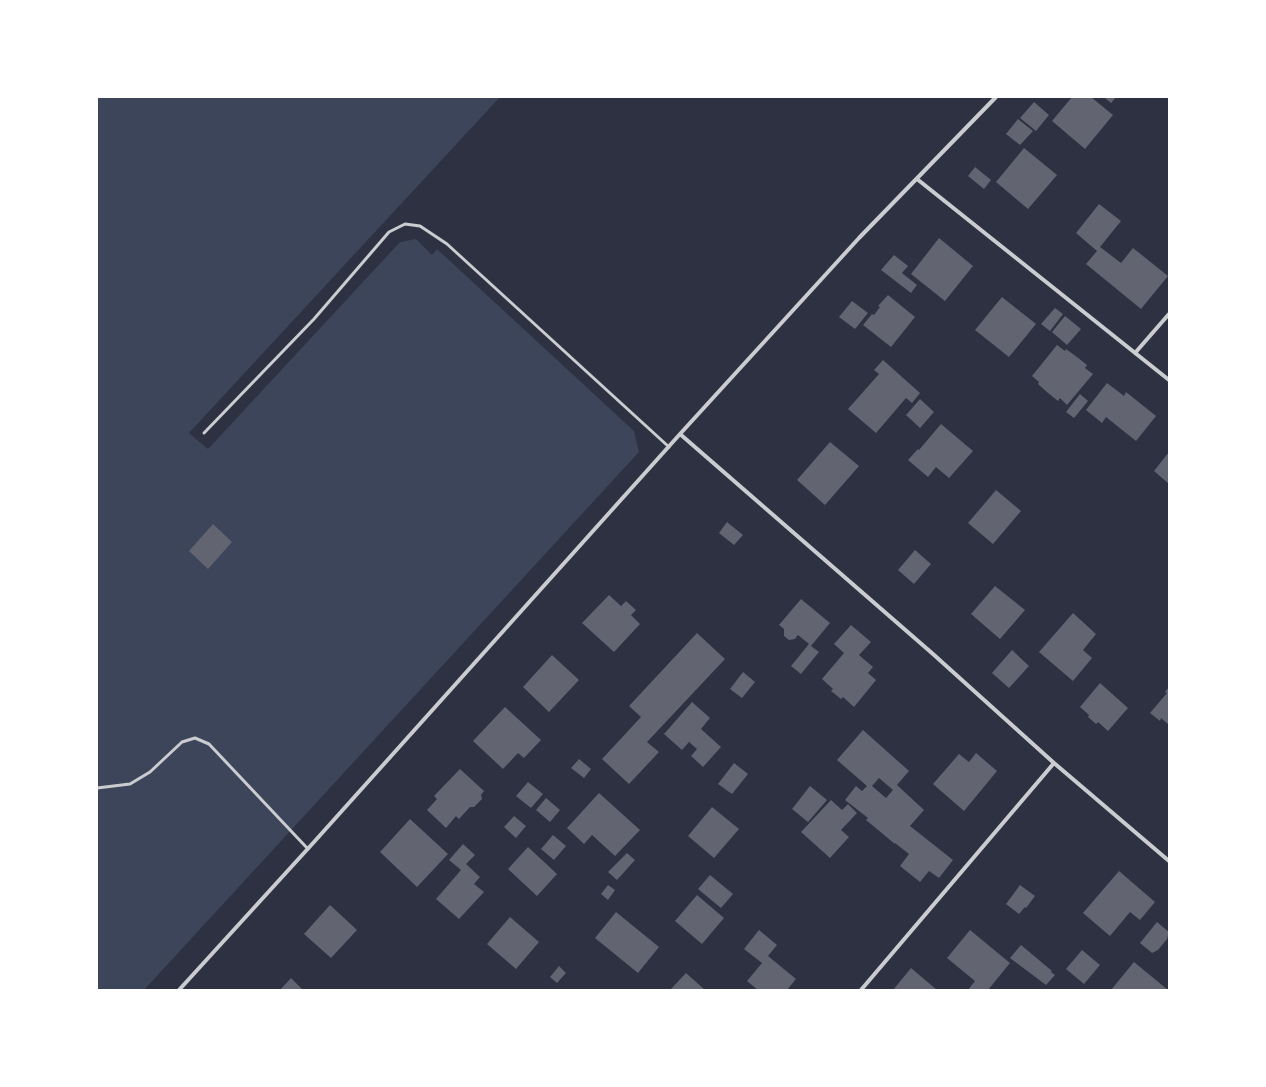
<!DOCTYPE html>
<style>
body{margin:0}
#map{position:relative;width:1266px;height:1087px;overflow:hidden;background:#2d3142;font-family:Raleway,sans-serif}
canvas{display:block}
.frame{position:absolute;inset:0;border:98px solid #fff;pointer-events:none}
</style>
<div id="map">
<canvas width="1266" height="1087"></canvas>
<div class="frame"></div>
</div>
<script>
const c = document.querySelector('canvas').getContext('2d');
c.lineJoin = 'round';
function fillPath(path, color) { c.fillStyle = color; c.fill(path, 'evenodd'); }
const shape = rows => new Path2D(rows.map(r => 'M' + r).join(''));
function strokePath(path, color, width, dash) { c.strokeStyle = color; c.lineWidth = width; c.lineCap = dash ? 'butt' : 'round'; c.setLineDash(dash || []); c.stroke(path); }
fillPath(shape([
 [97,97,500,97,189,433,208,449,400,242,416,239,432,255,437,249,634,431,639,452,144,990,97,990]
]), '#3c4559');
fillPath(shape([
 [1072,97,1091,97,1113,115,1085,149,1052,121],
 [1104,97,1116,97,1111,103],
 [1034,102,1049,115,1036,131,1020,118],
 [1018,119,1033,131,1020,145,1006,134],
 [1024,148,1057,175,1028,209,996,182],
 [975,167,991,180,984,189,968,176],
 [1099,204,1121,221,1100,247,1121,263,1133,248,1168,276,1141,309,1086,264,1097,251,1076,233],
 [939,238,973,266,945,301,911,274],
 [894,255,908,266,902,273,917,285,911,293,881,270],
 [888,295,915,317,891,347,863,325,872,314,874,315,880,307,878,306],
 [1002,297,1036,324,1009,357,975,330],
 [852,301,868,313,855,329,839,317],
 [1055,308,1063,314,1050,331,1041,324],
 [1065,316,1081,329,1067,345,1052,332],
 [1057,345,1065,351,1066,349,1077,357,1087,365,1085,368,1093,374,1067,405,1060,398,1058,401,1048,393,1038,384,1039,382,1032,376],
 [883,360,920,393,912,403,906,398,876,433,848,409,879,374,874,370],
 [1107,383,1124,396,1126,392,1156,416,1136,441,1106,417,1102,423,1086,410],
 [1080,394,1088,401,1074,418,1066,412],
 [920,399,934,412,920,428,906,415],
 [941,424,973,451,949,478,936,467,928,477,908,460,918,449,919,450],
 [830,442,859,466,825,505,797,480],
 [1169,452,1169,484,1154,471],
 [996,490,1021,511,993,544,968,523],
 [727,522,743,535,734,545,719,533],
 [213,524,232,542,208,569,189,551],
 [915,550,931,564,914,584,898,570],
 [995,586,1025,610,1000,639,971,614],
 [609,595,621,606,626,601,636,610,631,615,640,624,614,652,582,623],
 [801,599,830,623,811,646,819,652,801,674,791,666,809,644,798,635,795,639,789,640,784,636,784,629,779,625],
 [1073,613,1096,634,1083,650,1092,658,1073,681,1039,652],
 [851,625,871,642,859,655,873,667,868,673,876,680,854,707,843,697,841,699,831,691,833,689,822,679,844,653,834,644],
 [697,633,725,659,647,742,659,752,629,784,602,759,641,717,629,706],
 [1012,650,1029,666,1009,688,992,673],
 [552,655,579,680,549,712,523,687],
 [743,672,755,682,742,698,730,689],
 [1100,683,1128,708,1108,731,1098,722,1096,724,1088,717,1089,715,1080,707],
 [1169,687,1169,725,1161,718,1160,721,1150,713,1167,693,1165,692],
 [692,702,710,718,701,729,721,747,703,767,691,756,697,749,689,742,682,750,664,734],
 [505,707,541,740,524,758,518,753,503,769,473,741],
 [863,730,909,771,897,785,924,810,910,826,953,860,939,878,929,871,920,882,900,866,909,854,895,843,895,844,866,820,868,818,845,800,856,786,862,791,867,786,837,760],
 [879,778,893,790,886,798,872,786],
 [976,753,997,771,964,811,933,784,959,754,969,762],
 [579,759,591,769,584,778,571,768],
 [734,763,748,774,732,794,718,784],
 [460,769,484,791,481,795,482,799,474,807,470,807,459,819,456,816,446,828,427,810,437,799,434,796],
 [528,782,543,794,531,808,516,796],
 [810,786,827,800,808,822,792,809],
 [599,793,640,830,615,856,592,835,584,844,567,828],
 [546,798,560,810,550,822,536,810],
 [831,800,842,810,848,804,857,813,841,830,849,837,830,858,801,832],
 [712,807,739,829,714,858,688,836],
 [514,816,526,826,516,838,504,827],
 [410,819,448,854,417,887,380,852],
 [553,835,566,846,554,860,541,849],
 [463,844,475,855,466,864,480,877,474,884,484,892,459,919,436,899,461,870,449,860],
 [528,847,557,874,537,896,508,869],
 [627,853,635,860,617,880,608,872],
 [1119,871,1155,902,1140,920,1130,912,1110,936,1083,913],
 [710,875,733,894,721,908,698,889],
 [608,885,615,890,608,900,601,894],
 [1020,885,1035,896,1026,908,1025,907,1019,914,1006,904],
 [697,895,724,918,702,944,675,921],
 [330,905,357,930,331,958,304,934],
 [616,912,659,947,638,973,595,938],
 [510,917,539,942,516,969,487,944],
 [1157,922,1169,932,1167,939,1158,950,1152,953,1140,943],
 [759,930,777,945,768,956,796,979,787,990,758,990,747,981,762,963,744,949],
 [970,930,1010,963,988,990,968,990,975,981,947,958],
 [1021,945,1052,971,1051,972,1055,975,1046,985,1010,958],
 [1082,950,1100,965,1084,984,1066,969],
 [1134,962,1168,990,1111,990],
 [559,966,566,973,557,983,550,977],
 [911,968,937,990,893,990],
 [686,973,705,990,673,990,671,989],
 [291,978,303,990,280,990]
]), '#626471');
strokePath(shape([
 [204,433,314,319,389,232,405,224,420,226,447,244,669,447],
 [97,788,130,784,150,772,182,742,195,738,209,744,308,849]
]), '#caccd0', 3);
strokePath(shape([
 [917,179,1169,380],
 [1135,353,1169,314],
 [680,434,933,654,1054,763,1169,861],
 [179,990,314,842,680,434,859,238,996,97],
 [861,990,1054,763]
]), '#caccd0', 4);
</script>
